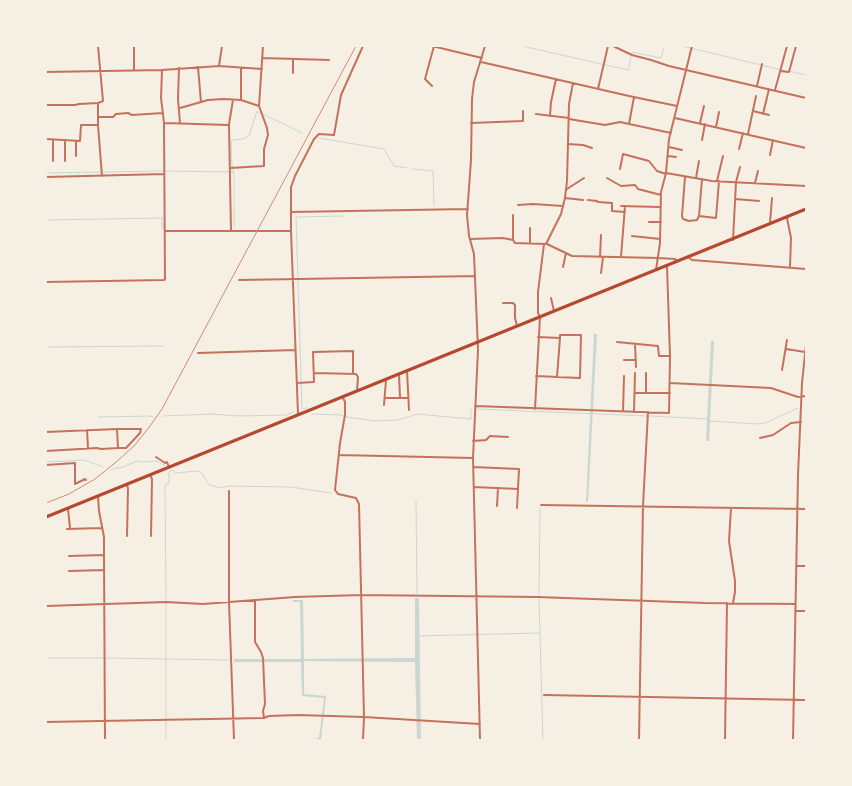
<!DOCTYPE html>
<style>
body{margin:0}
#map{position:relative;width:852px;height:786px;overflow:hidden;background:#f6efe4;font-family:Montserrat,sans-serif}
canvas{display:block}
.frame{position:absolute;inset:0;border:47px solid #f6efe4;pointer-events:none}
</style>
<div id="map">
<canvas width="852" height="786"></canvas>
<div class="frame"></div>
</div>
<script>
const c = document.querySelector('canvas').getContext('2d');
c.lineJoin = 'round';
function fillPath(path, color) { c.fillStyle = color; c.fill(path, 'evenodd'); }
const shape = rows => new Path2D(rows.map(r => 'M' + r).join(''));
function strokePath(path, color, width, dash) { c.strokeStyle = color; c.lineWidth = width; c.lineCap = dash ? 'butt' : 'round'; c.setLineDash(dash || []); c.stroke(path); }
fillPath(shape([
 [594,334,597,334,588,502,586,502],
 [711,341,714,341,709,441,706,441],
 [415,598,419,598,421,740,417,740,415,662,304,661,304,694,326,696,321,740,306,740,319,738,324,698,302,696,301,662,234,662,234,659,301,659,300,602,293,602,293,600,303,600,304,659,415,658]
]), '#c9d6d2');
strokePath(shape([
 [522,46,628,70,632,52,661,58,664,46],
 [682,46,786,71],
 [789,71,806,75],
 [263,114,302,133],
 [319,138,384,149,394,166,407,168],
 [412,169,433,171,434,205],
 [46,173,162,171,233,172],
 [46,220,162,218,162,229],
 [234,227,234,175,232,165,231,142,232,140,243,139,249,136,257,111,260,113],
 [46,347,163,346],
 [307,408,302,409,296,217,343,216],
 [478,409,647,416],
 [312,414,342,415,347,417,375,421,398,420,417,414,471,419,471,409],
 [164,416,212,414,239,416,286,415,294,412],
 [650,416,708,419],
 [99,417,149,416,153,417],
 [710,421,758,424,765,423,798,408],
 [47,462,84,460,103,467],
 [111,470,115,468,120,468,137,461,143,462,157,461,165,466],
 [416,501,417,593],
 [539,595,540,508],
 [539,599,543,740],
 [166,600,165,485,169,483,169,472,172,470,176,473,197,471,202,473,209,485,222,488,227,486,291,487,331,493],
 [166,604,166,718],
 [418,636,539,633],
 [46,658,103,658],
 [106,658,229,660],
 [166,721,166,740]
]), '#c9d6d2', 1);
strokePath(shape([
 [134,46,134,70],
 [432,46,482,58],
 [613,46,632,55,651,60,669,66,806,98],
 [263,58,329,60],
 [481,62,629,96,677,106],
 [219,66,262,69],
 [198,67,201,102],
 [179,68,178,99,180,123],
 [241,68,241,100],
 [780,71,789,72,796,46],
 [46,72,162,70,219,66,222,46],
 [293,73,293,59],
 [432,86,425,79,434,46],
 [757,86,762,64],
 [598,89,608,46],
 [775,90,787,46],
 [46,105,75,105,79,104,98,103,103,101,98,46],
 [180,108,208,100,224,99,241,100,259,106],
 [753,111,769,115],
 [536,114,569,118],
 [763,114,769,89],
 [550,116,551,102,556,79],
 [98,117,113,117,116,114,128,113,132,115,163,113],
 [675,118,806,148],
 [569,119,605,125,620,122,671,133],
 [164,123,229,125,231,231],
 [471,123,523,121,523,111],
 [700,123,704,106],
 [229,124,233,100],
 [629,124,634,97],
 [98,125,102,176],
 [716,127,719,112],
 [748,134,756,96],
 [46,139,80,141,81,125,98,125,98,103],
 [702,140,705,124],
 [76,141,76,156],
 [568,144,583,145,592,148],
 [669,147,682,150],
 [739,149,743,133],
 [770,155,773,140],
 [668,156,676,157],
 [53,161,53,140],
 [65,161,65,140],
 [230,168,264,166,264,149,268,135,267,128,259,106,263,46],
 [620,169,623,154,649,161,657,171,666,174],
 [666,173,712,181,806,186],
 [46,177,164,174],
 [685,177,682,216,683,219,689,221,697,220,699,216,702,179],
 [607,178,621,186,635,185,638,189,661,195],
 [696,178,699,161],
 [717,181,723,156],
 [755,183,758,171],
 [567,189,584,178],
 [565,198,583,200],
 [735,199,759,201],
 [588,200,597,201,598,202,612,203,612,211,625,212],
 [518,205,533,204,563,206],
 [621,206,660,207],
 [291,212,468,209],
 [699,216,716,218,719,181],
 [787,218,791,238,790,267],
 [649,222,661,222],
 [770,223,772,198],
 [165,231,291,231],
 [632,236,660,239],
 [470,239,503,238,513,240,515,243,546,244,561,214,565,198,567,181,569,104,573,83],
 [513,240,513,215],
 [733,240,736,182,740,167],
 [530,243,530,228],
 [547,244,572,256,658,258,675,259,677,261],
 [600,257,601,235],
 [621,257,625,206],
 [688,257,692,260,806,269],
 [563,267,566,253],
 [656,270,660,243,661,192,666,173,669,139,692,46],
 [601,273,603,257],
 [239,280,475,276],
 [46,282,164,280,165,279,164,123,161,98,162,70],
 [551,298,554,311],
 [503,303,513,303,515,305,515,318,517,326],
 [538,337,560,338,557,377],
 [617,342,658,346,659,356,670,356],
 [635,344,636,367],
 [786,349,805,352],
 [198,353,295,350],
 [624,360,636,360],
 [782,370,787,340],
 [407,371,409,410],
 [314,373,356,374,358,377,357,391],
 [399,375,400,397],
 [536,376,580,378,581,335,560,335,560,338],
 [297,383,314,382,313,352,353,351,353,373],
 [670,383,771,388,798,397,806,396],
 [635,393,670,393],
 [646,393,646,373],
 [343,398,345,402,345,415,340,443,335,490,338,494,356,498,359,504,364,717,363,740],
 [385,398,408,398],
 [384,405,386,380],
 [475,406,669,413,670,356,667,266],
 [535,409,540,317,538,313,538,292,544,244],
 [623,411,624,376],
 [634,412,635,373],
 [298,414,291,231,291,187,295,176,314,139,319,134,334,135,341,95,363,46],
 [117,429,141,429,140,433,126,448,118,448],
 [87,430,88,448],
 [46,432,117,429,118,448,101,449,97,448,46,451],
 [760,438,773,435,791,423,801,422],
 [473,441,486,440,490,436,508,437],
 [339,455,473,458],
 [156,457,165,463,167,462,169,467],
 [46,465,75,463,75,484,85,479,86,480],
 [473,467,519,469,517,508],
 [150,475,152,479,151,536],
 [127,484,128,489,127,536],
 [474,487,518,489],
 [229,491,229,602,234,740],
 [98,496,99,511,104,537,104,555,105,740],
 [541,505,806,509],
 [497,506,498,488],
 [731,508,729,541,735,581,735,592,733,603],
 [68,509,70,528],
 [67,529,102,528],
 [69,556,104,555],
 [796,566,806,566],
 [69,571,104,570],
 [255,600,255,642,261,652,263,658,265,704,263,711,264,718],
 [46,606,166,602,203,604,295,597,361,595,537,597,705,603,795,604],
 [795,611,806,611],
 [544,695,806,700],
 [46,722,264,718,269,716,298,715,364,717,480,724],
 [480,740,473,458,478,350,474,254,469,236,467,215,471,160,472,99,474,82,485,46],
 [639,740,643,506,648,412],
 [725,740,727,603],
 [793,740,798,475,802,383,806,345]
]), '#c5725c', 2);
strokePath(shape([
 [46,517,806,209]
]), '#b5482f', 3);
strokePath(shape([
 [46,503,69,494,95,479,115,463,134,446,150,426,162,409,356,46]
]), '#cf8b77', 1);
</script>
